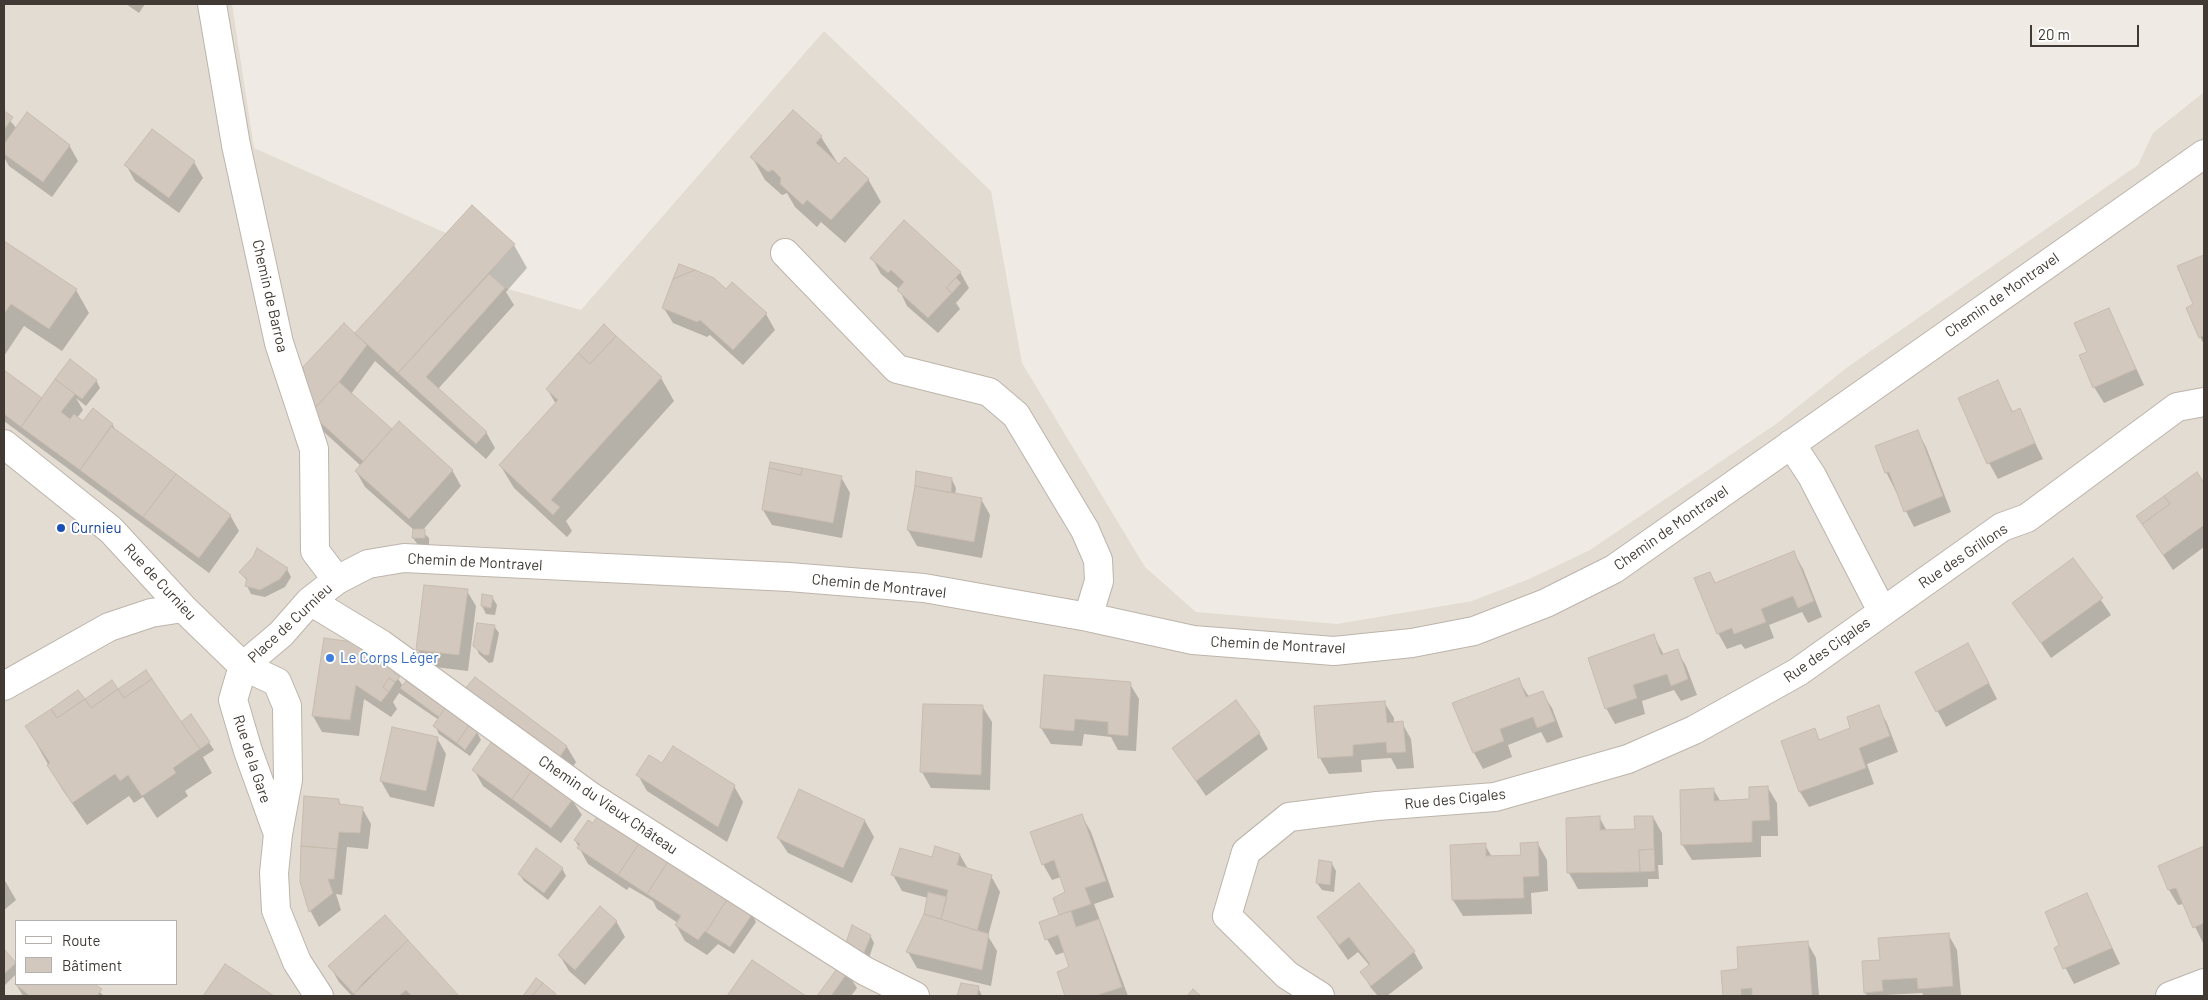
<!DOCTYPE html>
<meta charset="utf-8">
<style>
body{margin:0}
#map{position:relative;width:2208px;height:1000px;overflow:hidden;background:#efebe4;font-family:Barlow,sans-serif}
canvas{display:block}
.frame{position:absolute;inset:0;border:5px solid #413a34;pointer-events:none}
.legend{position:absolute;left:15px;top:920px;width:162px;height:65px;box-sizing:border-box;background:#fff;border:1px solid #b3b0ae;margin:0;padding:6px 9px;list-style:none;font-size:15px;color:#413a34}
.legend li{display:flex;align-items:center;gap:10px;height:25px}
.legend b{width:25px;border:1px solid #b3b0ae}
.scale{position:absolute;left:2030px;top:25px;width:109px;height:22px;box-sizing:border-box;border:2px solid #413a34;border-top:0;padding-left:6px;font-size:15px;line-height:18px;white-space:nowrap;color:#413a34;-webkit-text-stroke:4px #fff;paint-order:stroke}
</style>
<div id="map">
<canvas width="2208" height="1000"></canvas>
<div class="frame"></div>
<ul class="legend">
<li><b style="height:6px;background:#fff"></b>Route</li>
<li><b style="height:14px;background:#d3c8be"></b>Bâtiment</li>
</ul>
<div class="scale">20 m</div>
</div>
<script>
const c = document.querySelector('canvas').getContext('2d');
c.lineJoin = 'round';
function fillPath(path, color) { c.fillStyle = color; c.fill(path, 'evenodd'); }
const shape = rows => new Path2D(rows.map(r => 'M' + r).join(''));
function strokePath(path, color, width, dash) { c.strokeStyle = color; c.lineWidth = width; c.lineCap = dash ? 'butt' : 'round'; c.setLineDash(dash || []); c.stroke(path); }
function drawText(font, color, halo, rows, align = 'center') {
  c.font = font + ' Barlow,sans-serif'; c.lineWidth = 4; c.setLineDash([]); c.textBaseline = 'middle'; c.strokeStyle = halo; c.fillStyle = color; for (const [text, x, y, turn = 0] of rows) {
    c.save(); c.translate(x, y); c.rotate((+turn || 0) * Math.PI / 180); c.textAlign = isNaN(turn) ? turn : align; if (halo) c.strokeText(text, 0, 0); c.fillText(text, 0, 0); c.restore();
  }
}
fillPath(shape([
 [4,4,232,4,254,148,446,233,472,205,515,244,489,274,505,288,581,310,824,31,991,191,1022,363,1145,567,1196,612,1337,624,1472,601,1529,579,1590,550,1776,424,1849,366,2138,165,2153,133,2204,92,2204,996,4,996],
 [16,921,176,921,176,984,16,984]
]), '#e3dcd2');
fillPath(shape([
 [126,4,145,4,139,13],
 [793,111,821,137,839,165,868,179,881,202,845,243,821,222,817,227,795,207,787,193,782,195,765,180,752,157],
 [4,113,17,129,69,145,78,161,52,197,9,166,4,157],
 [194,162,203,178,179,213,135,181,126,165],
 [472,207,514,245,527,268,506,292,514,305,438,389,486,432,495,448,486,459,375,361,351,394,392,430,452,470,461,486,422,531,429,538,429,546,418,545,413,538,414,530,365,487,356,471,361,466,323,431,314,415,355,335],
 [4,242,76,290,89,313,62,351,24,326,4,356],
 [2204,257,2204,344,2200,337,2194,305,2179,267],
 [872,258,960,272,969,288,956,303,960,309,938,333,907,306,899,289,881,274],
 [663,307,766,314,775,330,743,365,710,335,707,337,673,323],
 [2108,309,2144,385,2104,403,2094,387,2089,352],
 [4,372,42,400,60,384,57,379,96,380,100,388,86,406,76,398,83,410,77,418,84,422,112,424,117,432,230,515,239,531,209,573,4,421],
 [661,378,674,401,566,521,572,531,567,537,514,488,500,465,556,404,547,389],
 [1997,382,2013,412,2019,410,2043,459,1998,479,1989,463],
 [1917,431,1926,447,1951,512,1914,527,1886,472],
 [2196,474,2204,485,2204,547,2173,570,2147,531],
 [841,477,850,493,842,538,772,525,763,510],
 [952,480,956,488,955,495,981,499,990,515,982,558,917,546,908,530],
 [1794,553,1803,569,1822,617,1808,623,1802,612,1769,625,1774,638,1745,649,1741,644,1727,649,1718,633,1710,573,1716,584],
 [2073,559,2111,615,2051,658,2014,603],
 [287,569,291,577,285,587,265,597,251,594,247,586,248,582,240,572],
 [467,591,476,606,468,671,427,666,418,650],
 [492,597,497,605,495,615,486,614,482,606],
 [494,626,499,633,493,662,489,663,479,654,475,645],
 [1654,636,1664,655,1677,651,1686,666,1697,695,1681,701,1674,690,1642,701,1645,714,1615,724,1606,708],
 [325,639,392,670,403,686,477,732,481,740,470,756,439,734,435,726,439,720,399,693,393,702,397,709,391,717,364,699,359,736,322,732,313,716],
 [1977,660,1997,699,1946,727,1917,673],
 [1518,679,1529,697,1542,693,1552,708,1563,737,1547,743,1541,732,1508,745,1512,757,1483,769,1474,753,1454,704],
 [1130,684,1139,699,1136,751,1118,750,1111,737,1084,734,1082,746,1051,744,1041,728],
 [118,691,186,732,191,716,214,750,203,757,212,773,185,791,188,796,157,818,143,797,134,803,129,796,87,825,62,789,27,727,84,701],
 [1384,702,1394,718,1394,723,1402,723,1411,739,1414,768,1397,769,1391,758,1361,760,1362,772,1329,774,1320,758,1315,707],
 [924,705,982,706,992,722,990,790,931,788,922,772],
 [1878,707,1887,723,1898,752,1867,764,1874,784,1809,807,1800,792,1814,730,1820,741,1852,729],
 [473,708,567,747,576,762,567,776],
 [1259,733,1268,749,1206,796,1174,749],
 [437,738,446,754,434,807,390,797,381,781],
 [662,764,734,786,743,802,727,842,647,791,638,775],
 [474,770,572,800,582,815,561,843,483,786],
 [1768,788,1777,803,1778,836,1761,836,1761,857,1692,860,1682,844,1713,789,1721,802,1750,800],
 [799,791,865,821,874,837,852,883,788,853,778,838],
 [338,800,342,806,362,808,371,824,368,849,347,847,342,895,336,894,341,910,319,927,311,912,301,882],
 [1082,816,1091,832,1114,897,1094,904,1128,996,1067,996,1058,973,1070,968,1065,952,1056,955,1047,939,1061,916,1055,898,1067,893,1061,877,1052,880,1043,864],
 [1599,817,1607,831,1637,830,1653,817,1662,833,1663,865,1658,865,1659,879,1648,879,1648,887,1578,889,1569,873,1567,819],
 [575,840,752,914,756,922,734,954,718,944,707,955,685,941,676,925,678,923,657,909,653,901,629,887,627,890,588,864],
 [1538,844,1547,860,1548,891,1531,893,1532,914,1463,916,1453,900,1451,846,1485,845,1492,857,1522,856],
 [2204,847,2204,943,2203,943,2184,904,2178,905,2169,890,2160,867],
 [960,855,968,869,991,876,1000,892,988,936,997,951,991,986,917,968,908,952,925,914,928,898,902,891,893,875,932,859],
 [1332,864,1336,871,1334,892,1322,890,1317,883],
 [562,868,566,876,548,900,524,881,519,874],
 [4,879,16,900,4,910],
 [1359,884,1414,952,1423,968,1387,996,1378,996,1371,988,1362,972,1370,966,1358,952,1348,960,1318,917],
 [2087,894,2120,964,2074,984,2055,948,2061,945],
 [385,917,458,996,352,996,339,982,330,966],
 [616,921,625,937,585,985,569,971,560,956],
 [1948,934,1957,950,1961,996,1924,996,1922,993,1867,996,1865,992,1881,961],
 [870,935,874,943,867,964,851,954],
 [1807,942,1816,958,1819,996,1724,996,1723,972,1739,970],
 [4,950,16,966,16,974,4,986],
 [753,961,804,996,729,996],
 [225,966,272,996,205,996],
 [839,968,847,972,857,988,851,996,818,996],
 [16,984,92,984,104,996,23,996],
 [962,984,978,987,982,996,958,996]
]), '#0003');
const building = shape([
 [793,110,822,136,816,143,839,164,845,157,869,179,831,220,807,200,803,205,780,184,781,178,773,170,768,172,750,157,793,110],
 [4,111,13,117,4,130,4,111],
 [27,112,70,145,43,182,4,154,4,144,27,112],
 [152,129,195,161,169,198,124,165,152,129],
 [472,205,515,244,398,373,355,333,472,205],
 [904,220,961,272,946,288,952,293,928,318,897,290,904,282,891,270,888,273,870,258,904,220],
 [4,241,77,289,49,329,11,304,4,314,4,241],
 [2204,255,2204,335,2199,338,2186,308,2193,304,2177,266,2204,255],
 [679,264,695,270,673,279,679,264],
 [695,270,714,278,726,289,732,282,767,313,733,350,700,320,697,322,662,308,673,279,695,270],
 [489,274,505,288,426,377,487,432,476,444,398,373,489,274],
 [956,278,961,283,952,293,946,288,956,278],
 [2109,308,2136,369,2093,388,2079,355,2087,352,2074,323,2109,308],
 [344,323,367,345,339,382,312,411,303,367,344,323],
 [604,324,616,336,590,364,578,353,604,324],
 [616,336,662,377,551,500,560,507,553,515,499,465,558,400,546,389,578,353,590,364,616,336],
 [70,359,97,380,82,399,55,379,70,359],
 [4,370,42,398,21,427,4,414,4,370],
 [55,379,75,394,61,412,70,419,74,414,83,421,93,408,113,424,80,470,21,427,55,379],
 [1998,380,2012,412,2020,408,2035,443,1987,464,1958,398,1998,380],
 [339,382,392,429,363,461,312,415,312,411,339,382],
 [399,421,453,470,409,519,355,471,399,421],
 [111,426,176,474,143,517,80,470,111,426],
 [1918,430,1943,496,1904,512,1889,472,1885,473,1875,446,1918,430],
 [770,462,802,468,801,475,769,468,770,462],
 [769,468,801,475,802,468,842,476,833,523,762,510,769,468],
 [916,471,952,478,951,493,915,486,916,471],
 [2197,472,2204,483,2204,525,2163,555,2142,524,2170,504,2164,496,2197,472],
 [176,474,231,515,199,558,143,517,176,474],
 [915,486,982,498,974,542,907,530,915,486],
 [2164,496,2170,504,2142,524,2136,516,2164,496],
 [413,529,425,529,425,538,412,538,413,529],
 [257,548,288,568,280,579,260,590,245,586,247,579,239,572,253,557,257,548],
 [1794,551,1814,601,1798,608,1793,596,1761,609,1766,622,1734,634,1732,628,1717,634,1694,578,1710,572,1715,583,1794,551],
 [2073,558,2103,598,2041,643,2012,603,2073,558],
 [424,585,468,589,459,655,416,650,424,585],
 [482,594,493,596,491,608,481,606,482,594],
 [477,623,495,625,489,655,484,655,473,646,477,623],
 [1654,634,1661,655,1678,649,1688,679,1671,686,1667,674,1633,685,1637,698,1605,709,1588,658,1654,634],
 [324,638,353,642,393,669,394,673,400,677,395,682,389,678,383,687,389,692,381,702,356,685,350,720,312,716,324,638],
 [1968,643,1989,683,1936,712,1915,672,1968,643],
 [146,670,152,679,124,698,118,689,146,670],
 [1044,675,1131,682,1128,736,1108,734,1108,722,1075,719,1074,731,1040,728,1044,675],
 [475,677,567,746,557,761,462,692,475,677],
 [389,678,395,682,389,692,383,687,389,678],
 [1519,678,1526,697,1543,691,1555,721,1537,728,1533,717,1500,729,1504,741,1473,753,1452,703,1519,678],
 [152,679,200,749,173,768,176,773,142,796,128,775,120,781,115,774,72,803,47,765,50,763,25,726,51,709,57,718,85,699,91,708,118,689,124,698,152,679],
 [112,680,118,689,91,708,85,699,112,680],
 [406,681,445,708,439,717,400,688,406,681],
 [78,690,85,699,57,718,51,709,78,690],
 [1236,700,1260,733,1196,781,1172,748,1236,700],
 [1385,701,1387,723,1403,721,1406,752,1387,753,1386,742,1353,745,1353,756,1318,758,1314,706,1385,701],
 [923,704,983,705,981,775,920,772,923,704],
 [1879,705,1890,736,1859,748,1866,768,1799,792,1781,741,1815,728,1819,740,1850,728,1847,717,1879,705],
 [445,708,469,725,457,743,433,726,445,708],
 [191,714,210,742,200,749,181,722,191,714],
 [469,725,478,731,465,750,457,743,469,725],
 [392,727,438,737,426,791,380,781,392,727],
 [492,741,533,769,512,799,472,770,492,741],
 [673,746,735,785,718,827,636,775,649,755,662,763,673,746],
 [533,769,573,799,551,828,512,799,533,769],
 [1768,786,1770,820,1752,821,1752,842,1681,845,1680,790,1714,788,1714,801,1749,799,1749,787,1768,786],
 [799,789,865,820,843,868,777,838,799,789],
 [304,796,339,799,339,804,363,807,360,833,339,832,337,849,301,846,304,796],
 [1082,814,1106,881,1085,888,1091,904,1059,915,1053,898,1065,892,1054,860,1042,865,1030,832,1082,814],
 [598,815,640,842,618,875,577,848,580,844,574,840,588,820,593,823,598,815],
 [1600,816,1600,830,1635,829,1634,816,1653,816,1654,849,1639,850,1640,872,1567,873,1566,818,1600,816],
 [640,842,669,860,647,894,618,875,640,842],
 [1538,842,1539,876,1523,877,1524,898,1452,900,1450,845,1486,843,1486,856,1521,855,1520,843,1538,842],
 [301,846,337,849,334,879,328,879,333,893,309,912,300,882,301,846],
 [935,846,960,854,957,865,992,875,977,931,941,919,948,890,891,875,900,848,932,857,935,846],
 [2204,846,2204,923,2193,928,2176,888,2168,890,2158,866,2204,846],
 [536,848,563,868,544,893,518,874,536,848],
 [1654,849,1655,871,1640,872,1639,850,1654,849],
 [669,860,728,898,706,932,705,931,698,940,675,925,681,916,647,894,669,860],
 [1319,860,1332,862,1330,885,1316,883,1319,860],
 [1359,883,1415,951,1371,986,1360,972,1370,964,1349,937,1339,945,1317,917,1359,883],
 [928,892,947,897,941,919,924,914,928,892],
 [2087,893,2112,948,2063,969,2054,948,2059,945,2045,912,2087,893],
 [728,898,753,913,730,947,706,932,728,898],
 [600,906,617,921,575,970,558,955,600,906],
 [1071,911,1076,927,1099,919,1122,987,1095,996,1065,996,1057,972,1069,967,1058,935,1045,940,1039,922,1071,911],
 [924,914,989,934,982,970,906,952,924,914],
 [385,915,408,940,354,994,328,966,385,915],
 [852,925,871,935,862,958,845,946,852,925],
 [1949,933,1953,986,1918,989,1917,978,1882,980,1883,991,1864,993,1862,961,1880,960,1878,938,1949,933],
 [408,940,459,996,412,996,406,990,399,996,356,996,354,994,363,983,408,940],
 [1808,941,1812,996,1752,996,1752,988,1741,989,1741,996,1723,996,1721,971,1738,969,1737,947,1808,941],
 [4,949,16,963,4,974,4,949],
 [752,960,806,996,727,996,752,960],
 [225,964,236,971,274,996,203,996,225,964],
 [839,966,848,972,831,996,817,996,839,966],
 [536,978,543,983,532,996,523,996,536,978],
 [16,982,94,984,102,989,97,996,30,996,15,984,16,982],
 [543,983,556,994,554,996,532,996,543,983],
 [961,983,979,986,977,996,957,996,961,983],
 [1193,989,1201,996,1187,996,1193,989]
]);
fillPath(building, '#d3c8be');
strokePath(building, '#c9bcaf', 1);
const minor = shape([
 [212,4,236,145,279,343,314,449,315,551,337,580],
 [785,253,897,369,989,392,1016,415,1085,530,1098,560,1099,581,1088,617],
 [4,444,111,530,183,608,243,666,277,682,287,706,288,780,278,834,274,873,276,910,297,962,319,996],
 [1791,444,1812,476,1882,611],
 [310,601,381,644,590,796,865,971,915,996],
 [243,666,281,634,310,601,337,580,368,564,404,558,789,577,924,588,1088,617,1193,640,1334,651,1412,643,1474,631,1546,603,1614,569,2204,154],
 [243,666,233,700,248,751,278,834],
 [4,686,109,627,151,613,183,608],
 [1320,996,1287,975,1227,916,1246,852,1289,817,1377,806,1495,797,1628,759,1694,730,1798,672,2002,527,2027,518,2177,407,2204,402],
 [2170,996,2204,983]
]);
strokePath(minor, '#bdb4ab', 30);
strokePath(minor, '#fff', 28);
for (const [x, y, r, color] of [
 [61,528,5,"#1a4fb4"],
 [330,658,5,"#3f7fe0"]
]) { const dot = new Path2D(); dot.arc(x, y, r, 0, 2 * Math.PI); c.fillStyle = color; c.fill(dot); strokePath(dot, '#fff', 2); }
drawText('15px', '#413a34', '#fff', [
 ["Chemin de Montravel",2002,295,-35],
 ["Chemin de Barroa",270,296,77],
 ["Chemin de Montravel",1671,528,-35],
 ["Rue des Grillons",1963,556,-34],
 ["Chemin de Montravel",475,562,3],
 ["Rue de Curnieu",160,582,47],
 ["Chemin de Montravel",879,586,6],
 ["Place de Curnieu",290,623,-43],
 ["Chemin de Montravel",1278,645,3],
 ["Rue des Cigales",1827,650,-35],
 ["Rue de la Gare",252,759,72],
 ["Rue des Cigales",1455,799,-6],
 ["Chemin du Vieux Château",608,805,34]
]);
drawText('15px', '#164399', '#fff', [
 ["Curnieu",71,528]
], 'left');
drawText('15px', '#366cbe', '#fff', [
 ["Le Corps Léger",340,658]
], 'left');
</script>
